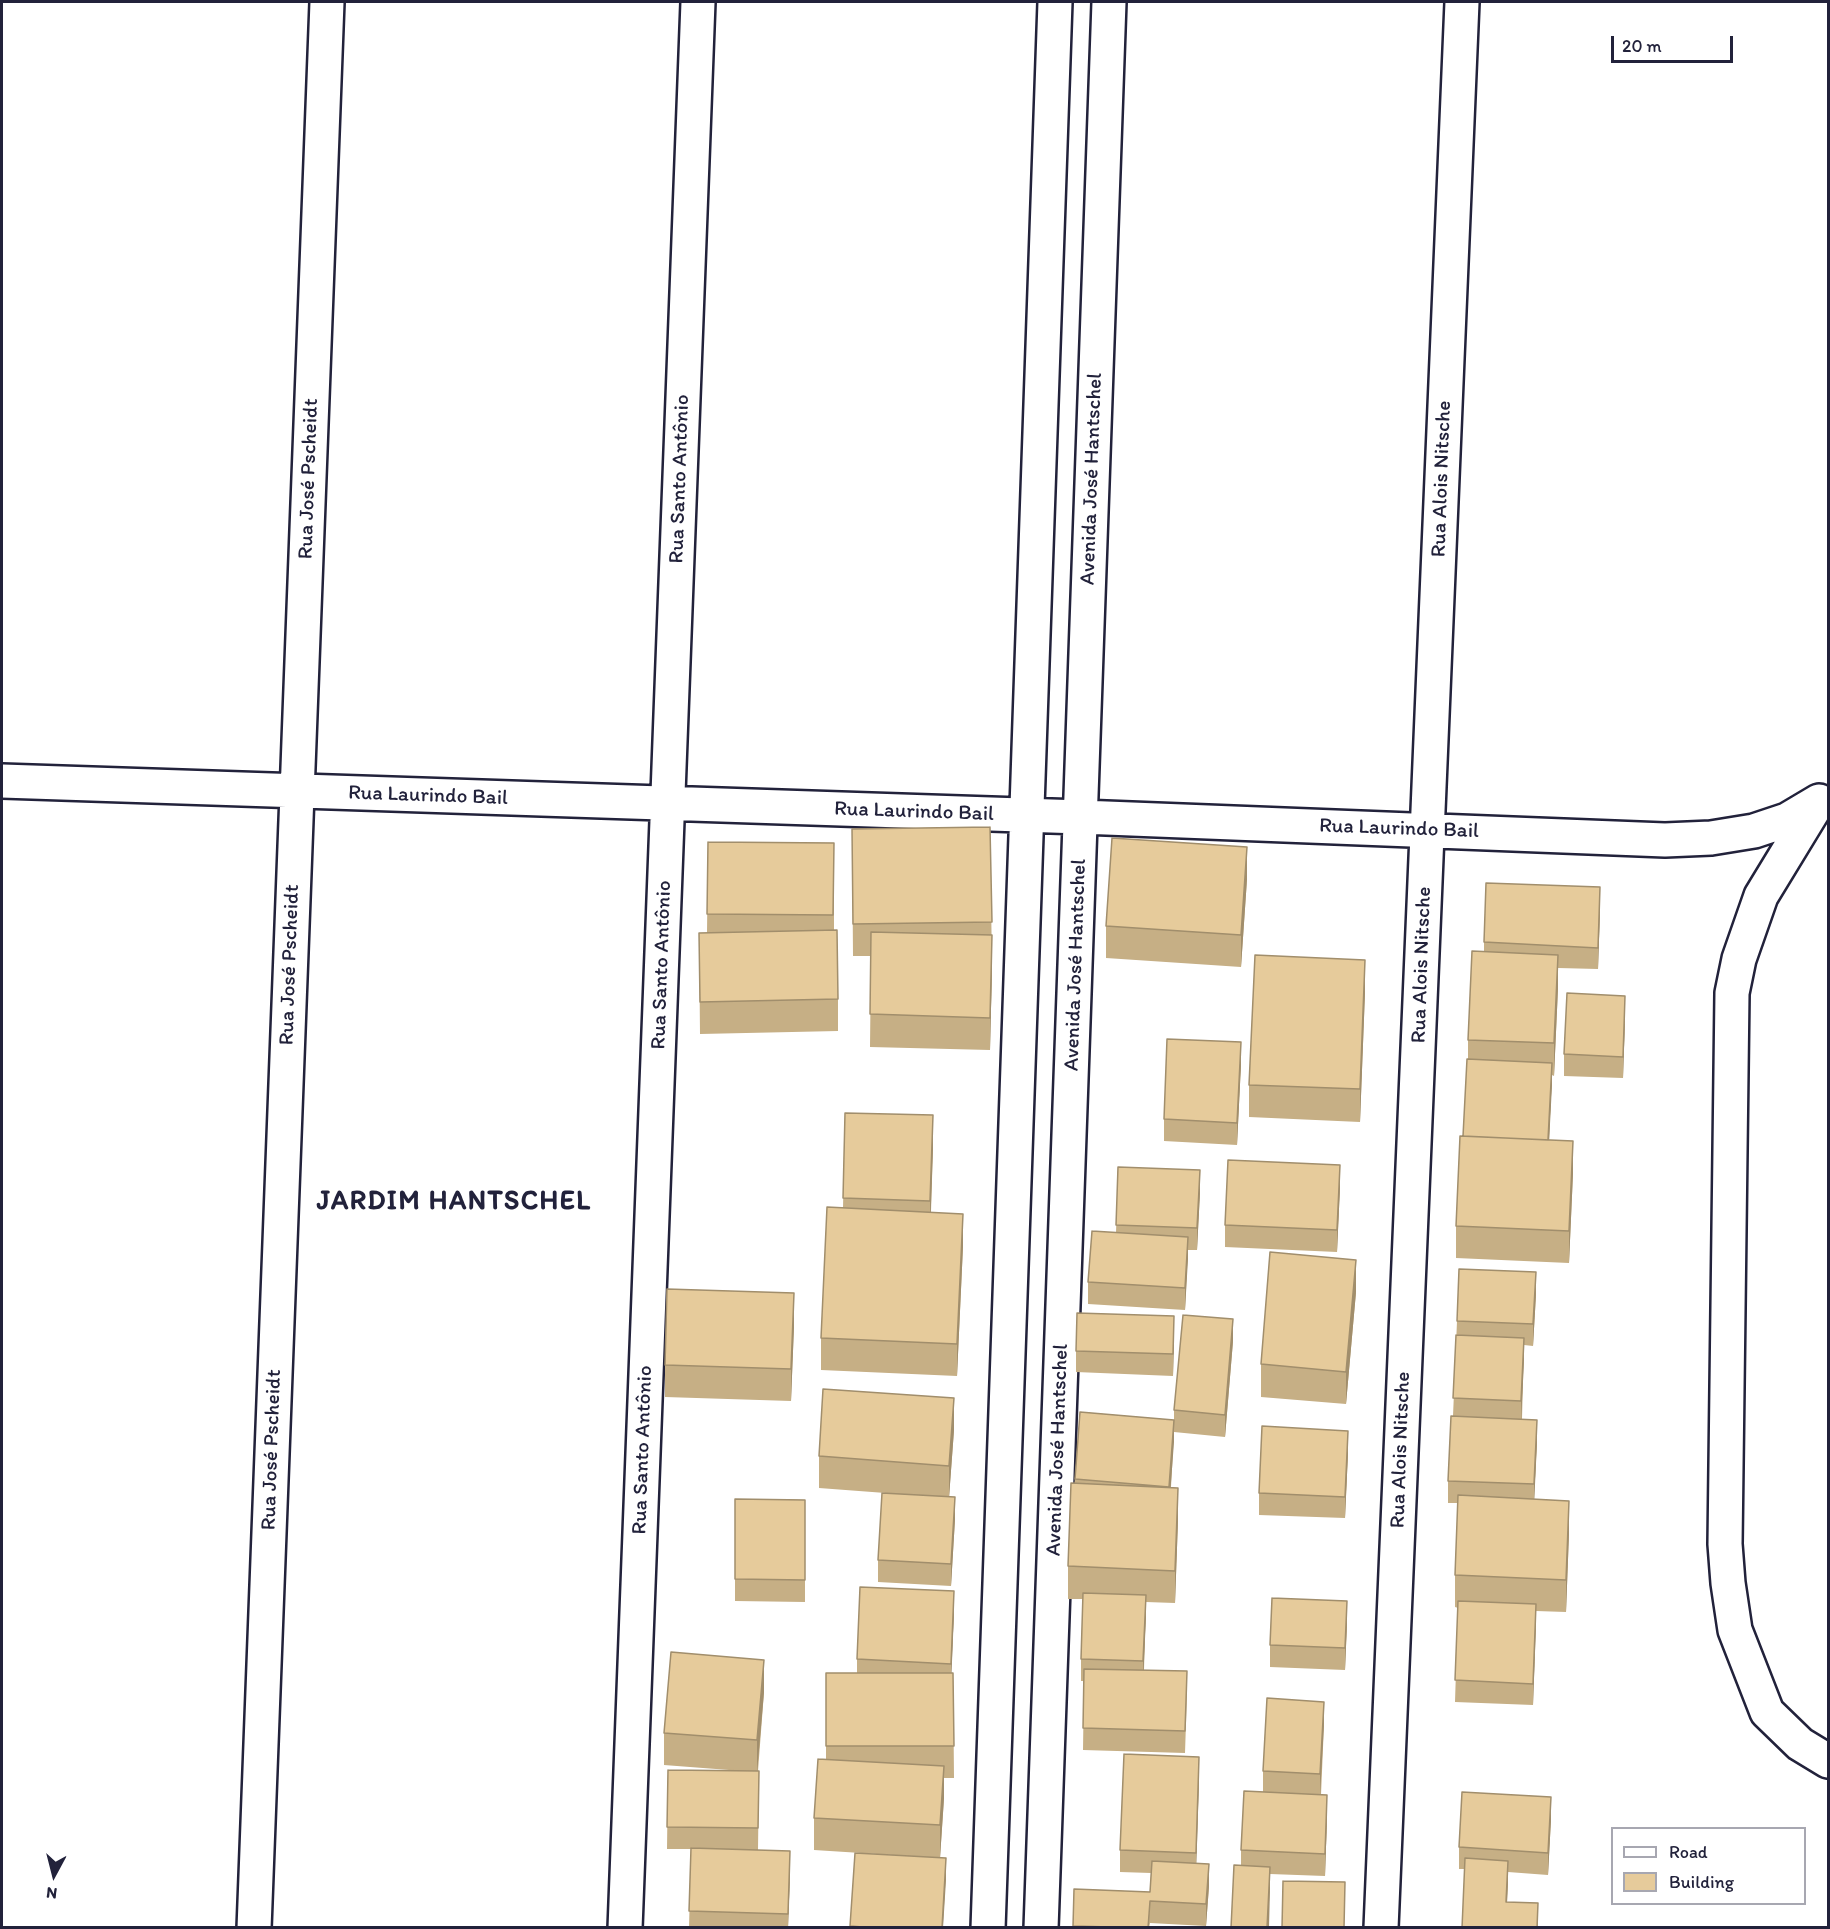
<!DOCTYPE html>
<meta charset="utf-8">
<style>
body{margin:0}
#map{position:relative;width:1830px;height:1929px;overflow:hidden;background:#fff;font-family:Itim,sans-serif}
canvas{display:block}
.frame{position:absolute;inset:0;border:3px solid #22223b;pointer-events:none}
.legend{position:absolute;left:1611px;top:1827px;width:195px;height:78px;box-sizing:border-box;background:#fff;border:2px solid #a7a7b1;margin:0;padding:8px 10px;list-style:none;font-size:18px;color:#22223b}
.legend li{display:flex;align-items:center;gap:12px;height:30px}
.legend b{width:30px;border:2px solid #a7a7b1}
.north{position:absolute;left:24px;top:1845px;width:60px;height:60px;-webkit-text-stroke:4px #fff;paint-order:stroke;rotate:187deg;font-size:16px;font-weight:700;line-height:24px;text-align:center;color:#22223b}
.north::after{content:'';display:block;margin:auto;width:21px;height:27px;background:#22223b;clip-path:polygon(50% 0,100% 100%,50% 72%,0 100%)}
.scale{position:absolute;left:1611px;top:36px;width:122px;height:27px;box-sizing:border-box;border:3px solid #22223b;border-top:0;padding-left:8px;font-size:18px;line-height:21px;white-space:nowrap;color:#22223b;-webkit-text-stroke:4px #fff;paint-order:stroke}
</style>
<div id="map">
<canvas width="1830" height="1929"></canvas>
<div class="frame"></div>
<ul class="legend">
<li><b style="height:8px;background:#fff"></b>Road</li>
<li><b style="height:16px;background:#e6cb9b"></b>Building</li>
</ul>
<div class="north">N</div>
<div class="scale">20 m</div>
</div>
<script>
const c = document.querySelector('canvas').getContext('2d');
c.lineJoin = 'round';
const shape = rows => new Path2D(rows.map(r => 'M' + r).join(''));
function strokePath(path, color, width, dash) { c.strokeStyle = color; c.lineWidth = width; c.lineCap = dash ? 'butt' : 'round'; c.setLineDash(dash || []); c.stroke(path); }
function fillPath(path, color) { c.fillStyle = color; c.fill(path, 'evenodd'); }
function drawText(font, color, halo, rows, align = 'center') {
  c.font = font + ' Itim,sans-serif'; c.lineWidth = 4.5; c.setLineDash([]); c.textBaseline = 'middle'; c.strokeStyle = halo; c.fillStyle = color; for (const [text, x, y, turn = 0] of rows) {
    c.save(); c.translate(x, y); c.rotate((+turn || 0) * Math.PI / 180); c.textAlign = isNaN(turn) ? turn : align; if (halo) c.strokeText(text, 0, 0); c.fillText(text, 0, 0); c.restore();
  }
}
const street = shape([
 [2,781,1081,817,1665,840,1711,838,1754,831,1787,820,1819,801],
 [1817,804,1761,896,1739,959,1732,993,1725,1544,1728,1583,1735,1630,1767,1712,1800,1744,1828,1761],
 [254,1928,327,2],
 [625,1928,698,2],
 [988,1928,1055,2],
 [1041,1928,1109,2],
 [1381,1928,1462,2]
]);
strokePath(street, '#22223b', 38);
strokePath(street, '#fff', 33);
fillPath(shape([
 [990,827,992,967,990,1050,870,1047,871,956,853,956,852,829],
 [708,842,834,843,834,930,838,999,838,1031,700,1034,699,933,707,933],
 [1247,879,1241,967,1106,958,1106,926],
 [1600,909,1598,969,1558,968,1558,988,1554,1076,1552,1075,1549,1140,1573,1173,1569,1263,1456,1258,1456,1226,1463,1136,1468,1059,1468,1040,1484,952,1484,942],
 [1365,992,1360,1122,1249,1117,1249,1085],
 [1625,1018,1623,1078,1564,1076,1564,1054],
 [1241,1064,1237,1145,1164,1141,1164,1119],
 [845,1113,933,1147,931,1212,963,1246,957,1376,821,1370,821,1338,843,1208],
 [1118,1167,1200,1192,1197,1250,1188,1250,1185,1310,1088,1304,1088,1282,1116,1233],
 [1340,1187,1337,1252,1225,1247,1225,1225],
 [1356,1292,1346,1404,1261,1397,1261,1364],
 [1536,1294,1533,1346,1524,1345,1522,1419,1537,1442,1534,1499,1569,1533,1566,1612,1536,1611,1533,1705,1455,1702,1458,1608,1455,1607,1455,1575,1458,1503,1448,1503,1448,1481,1453,1416,1457,1321],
 [794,1326,791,1401,665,1397,665,1365],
 [1174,1338,1173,1376,1076,1372,1076,1351],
 [1233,1341,1225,1437,1174,1432,1171,1487,1178,1520,1175,1603,1146,1602,1144,1670,1187,1693,1185,1753,1083,1750,1084,1681,1081,1681,1081,1659,1083,1599,1068,1599,1068,1566,1080,1412,1174,1420,1174,1410],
 [954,1430,949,1497,955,1519,951,1586,878,1582,878,1560,912,1495,819,1488,819,1456],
 [1348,1453,1345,1518,1259,1515,1259,1493],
 [735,1499,805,1500,805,1602,735,1601],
 [954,1613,951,1673,953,1673,954,1778,944,1778,944,1798,940,1858,814,1850,814,1818,826,1759,826,1673,857,1673,857,1659],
 [1347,1623,1345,1670,1270,1667,1270,1645],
 [764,1692,758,1771,759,1771,758,1850,726,1849,790,1873,788,1928,689,1928,691,1849,667,1849,668,1770,729,1770,664,1765,664,1733],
 [1324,1724,1321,1795,1327,1817,1325,1876,1270,1874,1270,1889,1241,1865,1241,1850,1263,1792,1263,1771],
 [1199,1779,1196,1863,1209,1886,1206,1926,1150,1923,1149,1928,1073,1928,1074,1889,1150,1892,1151,1873,1120,1872,1120,1850],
 [1551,1819,1548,1875,1508,1872,1507,1902,1538,1903,1538,1928,1462,1928,1465,1869,1459,1869,1459,1847]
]), '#c6af85');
fillPath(shape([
 [1247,847,1247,879,1241,967,1241,935],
 [1600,887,1600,909,1598,969,1598,948],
 [992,935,992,967,990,1050,990,1018],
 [1558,955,1558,988,1554,1076,1554,1043],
 [1365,960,1365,992,1360,1122,1360,1089],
 [1625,996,1625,1018,1623,1078,1623,1057],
 [1241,1042,1241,1064,1237,1145,1237,1123],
 [1552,1063,1552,1085,1548,1163,1548,1141],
 [933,1115,933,1147,930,1233,930,1201],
 [1573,1141,1573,1173,1569,1263,1569,1231],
 [1340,1165,1340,1187,1337,1252,1337,1230],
 [1200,1170,1200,1192,1197,1250,1197,1228],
 [963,1214,963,1246,957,1376,957,1344],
 [1188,1237,1188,1259,1185,1310,1185,1288],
 [1356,1260,1356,1292,1346,1404,1346,1372],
 [1536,1272,1536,1294,1533,1346,1533,1324],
 [794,1293,794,1326,791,1401,791,1369],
 [1174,1316,1174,1338,1173,1376,1173,1354],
 [1233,1319,1233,1341,1225,1437,1225,1415],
 [1524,1338,1524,1360,1521,1422,1521,1401],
 [954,1398,954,1430,949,1498,949,1466],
 [1174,1420,1174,1442,1169,1509,1169,1487],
 [1537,1420,1537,1442,1534,1506,1534,1484],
 [1348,1431,1348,1453,1345,1518,1345,1497],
 [1178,1488,1178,1520,1175,1603,1175,1571],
 [955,1497,955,1519,951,1586,951,1564],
 [1569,1501,1569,1533,1566,1612,1566,1580],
 [954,1591,954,1613,951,1686,951,1664],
 [1146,1595,1146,1617,1143,1683,1143,1661],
 [1347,1601,1347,1623,1345,1670,1345,1648],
 [1536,1604,1536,1626,1533,1705,1533,1684],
 [764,1660,764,1692,757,1773,757,1740],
 [1324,1702,1324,1724,1320,1796,1320,1774],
 [1199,1757,1199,1779,1196,1875,1196,1853],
 [944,1766,944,1798,940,1858,940,1825],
 [1327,1795,1327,1817,1325,1876,1325,1854],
 [1551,1797,1551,1819,1548,1875,1548,1853],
 [790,1851,790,1873,788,1928,788,1914],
 [946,1858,946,1880,943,1928,942,1928],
 [1508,1861,1508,1883,1506,1924,1506,1902],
 [1209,1864,1209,1886,1206,1926,1206,1904],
 [1270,1867,1270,1889,1269,1928,1267,1928]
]), '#a18e6c');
const building = shape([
 [990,827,992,922,853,924,852,829,990,827],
 [1112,838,1247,847,1241,935,1106,926,1112,838],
 [708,842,834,843,833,915,707,914,708,842],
 [1486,883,1600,887,1598,948,1484,942,1486,883],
 [837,930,838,999,700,1002,699,933,837,930],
 [871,932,992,935,990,1018,870,1014,871,932],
 [1472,951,1558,955,1554,1043,1468,1040,1472,951],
 [1255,955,1365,960,1360,1089,1249,1085,1255,955],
 [1567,993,1625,996,1623,1057,1564,1054,1567,993],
 [1167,1039,1241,1042,1237,1123,1164,1119,1167,1039],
 [1467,1059,1552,1063,1548,1140,1463,1136,1467,1059],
 [845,1113,933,1115,930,1201,843,1198,845,1113],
 [1460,1136,1573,1141,1569,1231,1456,1226,1460,1136],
 [1228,1160,1340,1165,1337,1230,1225,1225,1228,1160],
 [1118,1167,1200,1170,1197,1228,1116,1225,1118,1167],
 [827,1207,963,1214,957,1344,821,1338,827,1207],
 [1092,1231,1188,1237,1185,1288,1088,1282,1092,1231],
 [1270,1252,1356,1260,1346,1372,1261,1364,1270,1252],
 [1459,1269,1536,1272,1533,1324,1457,1321,1459,1269],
 [667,1289,794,1293,791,1369,665,1365,667,1289],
 [1077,1313,1174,1316,1173,1354,1076,1351,1077,1313],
 [1183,1315,1233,1319,1225,1415,1174,1410,1183,1315],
 [1456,1335,1524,1338,1521,1401,1453,1398,1456,1335],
 [823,1389,954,1398,949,1466,819,1456,823,1389],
 [1080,1412,1174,1420,1169,1487,1075,1479,1080,1412],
 [1451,1416,1537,1420,1534,1484,1448,1481,1451,1416],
 [1262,1426,1348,1431,1345,1497,1259,1493,1262,1426],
 [1071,1483,1178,1488,1175,1571,1068,1566,1071,1483],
 [882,1493,955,1497,951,1564,878,1560,882,1493],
 [1458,1495,1569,1501,1566,1580,1455,1575,1458,1495],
 [735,1499,805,1500,805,1580,735,1579,735,1499],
 [860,1587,954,1591,951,1664,857,1659,860,1587],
 [1083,1593,1146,1595,1143,1661,1081,1659,1083,1593],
 [1272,1598,1347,1601,1345,1648,1270,1645,1272,1598],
 [1458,1601,1536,1604,1533,1684,1455,1680,1458,1601],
 [671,1652,764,1660,757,1740,664,1733,671,1652],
 [1084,1669,1187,1671,1185,1731,1083,1728,1084,1669],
 [826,1673,953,1673,954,1746,826,1746,826,1673],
 [1267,1698,1324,1702,1320,1774,1263,1771,1267,1698],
 [1124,1754,1199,1757,1196,1853,1120,1850,1124,1754],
 [818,1759,944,1766,940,1825,814,1818,818,1759],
 [668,1770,759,1771,758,1828,667,1827,668,1770],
 [1244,1791,1327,1795,1325,1854,1241,1850,1244,1791],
 [1462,1792,1551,1797,1548,1853,1459,1847,1462,1792],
 [691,1848,790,1851,788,1914,689,1911,691,1848],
 [855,1853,946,1858,942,1928,875,1928,850,1926,855,1853],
 [1465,1858,1508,1861,1506,1902,1538,1903,1537,1928,1462,1928,1465,1858],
 [1152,1861,1209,1864,1206,1904,1150,1901,1148,1928,1073,1926,1074,1889,1150,1892,1152,1861],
 [1234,1865,1270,1867,1267,1928,1231,1928,1234,1865],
 [1283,1881,1345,1882,1344,1928,1282,1928,1283,1881]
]);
fillPath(building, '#e6cb9b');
strokePath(building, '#a18e6c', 1.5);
drawText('21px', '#22223b', '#fff', [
 ["Rua José Pscheidt",309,479,-88],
 ["Rua Santo Antônio",680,479,-88],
 ["Avenida José Hantschel",1092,479,-88],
 ["Rua Alois Nitsche",1442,479,-88],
 ["Rua Laurindo Bail",428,796,2],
 ["Rua Laurindo Bail",914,812,2],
 ["Rua Laurindo Bail",1399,829,2],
 ["Rua José Pscheidt",290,965,-88],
 ["Rua Santo Antônio",662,965,-88],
 ["Avenida José Hantschel",1076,965,-88],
 ["Rua Alois Nitsche",1422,965,-88],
 ["Rua José Pscheidt",272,1450,-88],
 ["Rua Santo Antônio",643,1450,-88],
 ["Avenida José Hantschel",1058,1450,-88],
 ["Rua Alois Nitsche",1401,1450,-88]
]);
c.letterSpacing = '1.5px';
drawText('bold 27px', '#22223b', '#fff', [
 ["JARDIM HANTSCHEL",454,1202]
]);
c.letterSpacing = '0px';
</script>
